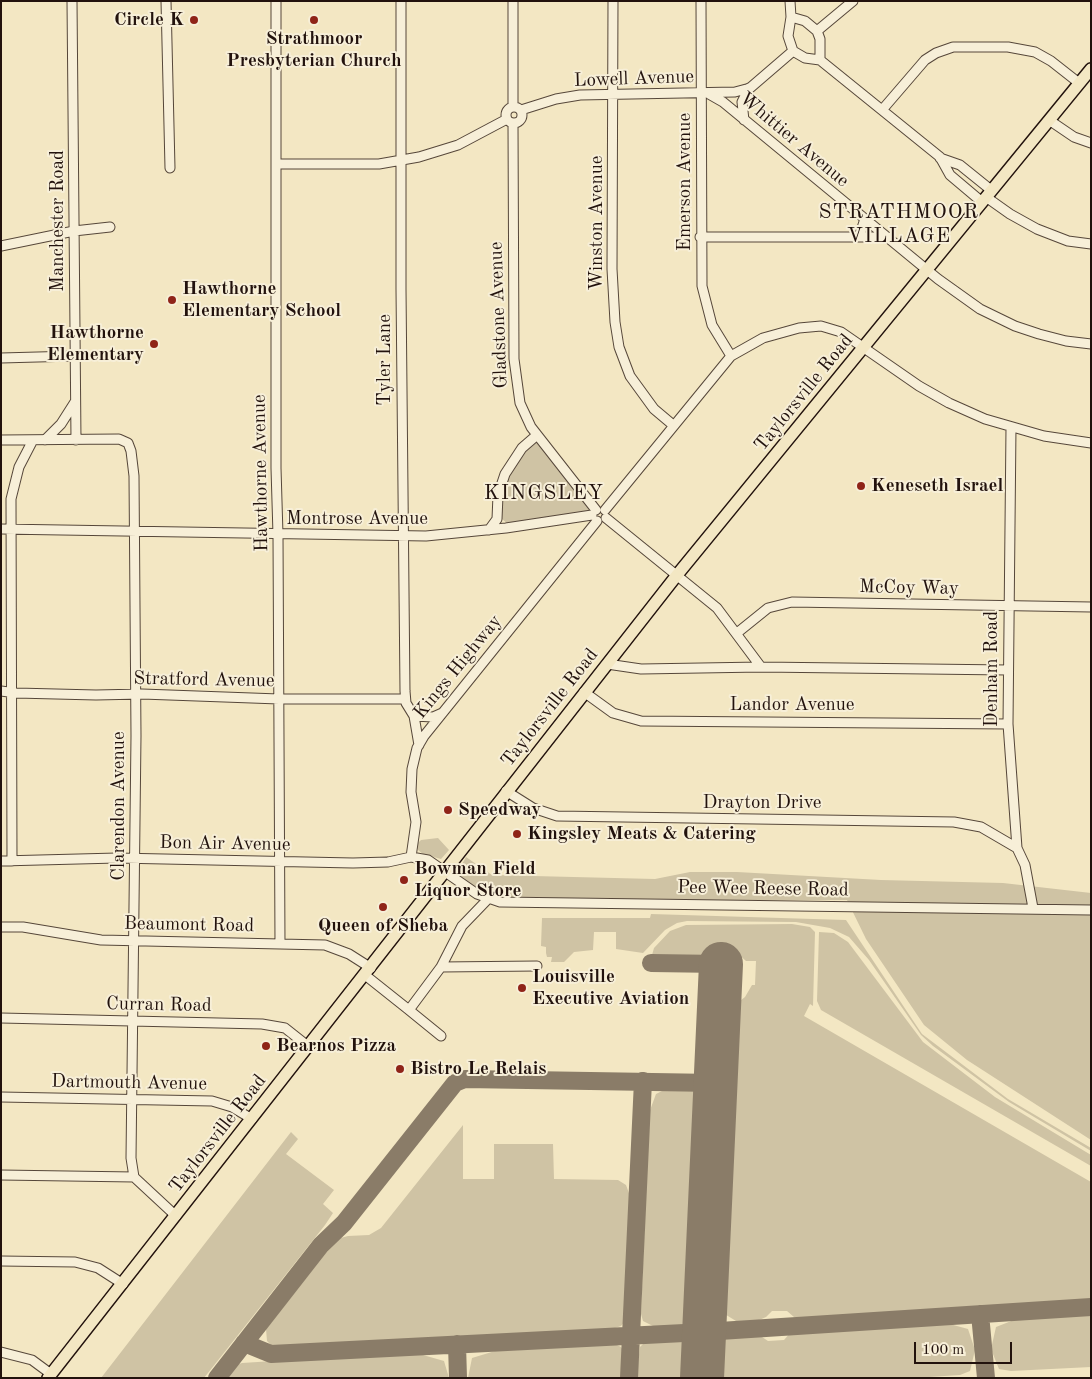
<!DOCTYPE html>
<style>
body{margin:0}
#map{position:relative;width:1092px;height:1379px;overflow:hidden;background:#f3e7c3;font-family:"Old Standard TT",serif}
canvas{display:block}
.frame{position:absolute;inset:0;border:2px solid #22120d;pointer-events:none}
.scale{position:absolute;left:914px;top:1342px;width:98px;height:22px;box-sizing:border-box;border:2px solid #22120d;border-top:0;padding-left:6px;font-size:15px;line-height:18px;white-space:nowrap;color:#22120d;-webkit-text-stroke:4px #f7efd8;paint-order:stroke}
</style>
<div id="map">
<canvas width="1092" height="1379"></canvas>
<div class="frame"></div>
<div class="scale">100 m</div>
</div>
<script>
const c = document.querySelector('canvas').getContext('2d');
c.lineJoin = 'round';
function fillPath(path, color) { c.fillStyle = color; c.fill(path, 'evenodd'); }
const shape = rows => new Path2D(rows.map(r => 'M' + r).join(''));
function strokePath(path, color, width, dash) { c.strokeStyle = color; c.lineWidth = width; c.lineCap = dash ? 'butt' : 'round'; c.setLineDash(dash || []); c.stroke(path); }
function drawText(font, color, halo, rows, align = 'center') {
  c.font = font + ' "Old Standard TT",serif'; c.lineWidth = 4; c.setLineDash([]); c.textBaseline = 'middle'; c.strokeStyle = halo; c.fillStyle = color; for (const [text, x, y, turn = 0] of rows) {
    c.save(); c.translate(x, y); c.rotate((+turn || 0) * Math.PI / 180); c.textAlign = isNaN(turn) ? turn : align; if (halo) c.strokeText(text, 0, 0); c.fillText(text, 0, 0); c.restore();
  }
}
fillPath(shape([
 [537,441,590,509,588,511,509,525,501,518,502,487,519,454],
 [438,838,449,850,441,859,423,854,418,850,417,844,421,840],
 [466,857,492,875,655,879,690,872,737,872,881,880,1003,883,1091,893,1091,1140,967,1060,924,1025,866,939,847,900,537,900,482,895,457,874],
 [651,914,846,920,922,1034,1008,1099,1091,1148,1091,1151,1009,1102,933,1046,921,1035,869,960,849,937,830,928,796,922,687,921,677,923,665,930,643,953,616,949,616,932,594,932,593,950,574,952,564,962,551,962,552,957,547,957,546,953,546,947,541,946,542,918,650,918],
 [792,924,810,927,815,932,813,1006,810,1004,804,1016,1091,1182,1091,1302,801,1318,794,1317,787,1311,772,1311,766,1317,757,1321,736,1321,723,1313,719,1301,732,1007,745,997,752,985,755,985,756,961,746,961,737,953,724,949,714,950,701,958,656,956,652,955,654,948,670,931,686,925],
 [819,932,834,933,848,942,923,1042,995,1097,1091,1155,1091,1166,821,1010,817,1001],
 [668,1088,692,1090,699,1094,705,1108,697,1302,695,1309,686,1322,679,1326,655,1327,643,1321,641,1314,649,1113,656,1094],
 [463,1125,463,1179,494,1179,494,1144,553,1144,554,1179,618,1180,626,1185,630,1196,625,1321,621,1326,609,1330,287,1349,272,1346,267,1341,266,1329,337,1239,348,1236,369,1235,381,1228],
 [291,1132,298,1139,286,1154,334,1190,323,1204,333,1213,325,1225,204,1378,101,1378],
 [1091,1312,1091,1367,1011,1371,999,1369,991,1349,996,1327,1019,1318],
 [946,1323,968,1329,975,1350,970,1371,960,1375,914,1378,722,1378,716,1366,718,1347,727,1336,734,1333,756,1333,768,1341,784,1340,791,1332,797,1330,889,1324],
 [657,1338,677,1338,689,1346,693,1364,690,1378,636,1378,640,1347,648,1339],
 [609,1341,621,1347,624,1351,622,1378,468,1378,472,1358,495,1351,549,1344],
 [367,1355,423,1355,444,1361,449,1378,228,1378,236,1365,242,1363]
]), '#cfc3a4');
strokePath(shape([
 [651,963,721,964],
 [980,1314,986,1378],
 [244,1343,271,1354,704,1332,1091,1307],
 [457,1344,458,1378],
 [217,1378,321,1245,344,1223,455,1083,465,1079,715,1083],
 [629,1378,643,1081]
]), '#8a7c68', 18);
strokePath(shape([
 [702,1378,721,964]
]), '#8a7c68', 44);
const minor = shape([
 [72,1,76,440],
 [166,1,170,168],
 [276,1,276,468,278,535,280,944],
 [401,1,401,289,405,691,406,703,414,716,419,745],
 [613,1,612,269,615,322,619,347,630,376,654,409,673,425],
 [701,1,702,286,712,325,731,356],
 [790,1,791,17],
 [817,31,853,1],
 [820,60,820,39,817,31,805,21,791,17,788,36,793,51,805,58,820,60,940,157,950,175,982,202],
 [709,94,723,102,938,279,980,309,1015,326,1039,334,1066,341,1091,344],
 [513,105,513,1],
 '506 115a8 8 0 1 1 16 0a8 8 0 1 1-16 0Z',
 [521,110,556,99,580,95,735,92,750,88,793,51],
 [882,110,925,60,936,53,953,47,1008,47,1035,52,1051,61,1079,83],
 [744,120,742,102,749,88],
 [1049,120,1074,137,1091,143],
 [513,124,514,359,520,403,531,427,596,510],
 [940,158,960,165,991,190],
 [276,164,379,164,419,157,458,145,507,119],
 [986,197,1010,214,1037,229,1068,241,1091,244],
 [700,237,888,237],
 [859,237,865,219],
 [1,246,74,231,110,227],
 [1,358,74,356],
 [1011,427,1008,724,1017,848,1025,865,1033,908],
 [1,440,119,439,128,443,131,451,134,476,136,736,131,1158,134,1177,176,1216],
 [45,440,61,424,75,402],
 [605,510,731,356,763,338,799,328,821,326,841,332,919,386,949,403,985,419,1044,436,1091,443],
 [606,518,717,608,761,667],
 [1,529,426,536,506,528,592,515],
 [489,530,497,519,498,495,505,474,522,448,537,435],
 [737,633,768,608,792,602,1091,607],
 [607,664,641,669,761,667,1008,670],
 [1,691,16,693,96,695,142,694,279,699,405,699],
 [584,692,613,713,641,721,1008,724],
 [414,716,433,717,442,713],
 [506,791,533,808,557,816,954,822,981,827,1017,848],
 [411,857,416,822,411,792,412,769,417,748,424,736,597,521],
 [1,861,117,858,353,863,388,862,411,857,428,860,477,894,500,902,1091,910],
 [12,861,11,499,19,467,33,440],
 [1,927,23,927,101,940,325,945,349,954,371,968],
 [441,967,537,966],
 [365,975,409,1010],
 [1,1018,262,1024,285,1028,309,1047],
 [441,1036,409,1010,441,967,462,926,488,899],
 [1,1097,212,1101,232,1107,252,1119],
 [1,1175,134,1177],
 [1,1261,75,1262,98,1268,123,1284],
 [1,1352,32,1360,51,1374]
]);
const major = shape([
 [48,1378,677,575,1091,69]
]);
strokePath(minor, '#56473a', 11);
strokePath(major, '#22120d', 14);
strokePath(minor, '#f7efd8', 9);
strokePath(major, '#f3e7c3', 11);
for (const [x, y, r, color] of [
 [194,20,5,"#8f2418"],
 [314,20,5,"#8f2418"],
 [172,300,5,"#8f2418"],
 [154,344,5,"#8f2418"],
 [861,486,5,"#8f2418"],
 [448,810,5,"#8f2418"],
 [517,834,5,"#8f2418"],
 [404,880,5,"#8f2418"],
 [383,907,5,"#8f2418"],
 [522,988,5,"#8f2418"],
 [266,1046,5,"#8f2418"],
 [400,1069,5,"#8f2418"]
]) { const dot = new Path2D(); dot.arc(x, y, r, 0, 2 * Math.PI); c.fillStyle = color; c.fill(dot); strokePath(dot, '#f7efd8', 2); }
drawText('bold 19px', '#22120d', '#f7efd8', [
 ["Circle K",184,20,"right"],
 ["Strathmoor",314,39,"center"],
 ["Presbyterian Church",314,61,"center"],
 ["Hawthorne",182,289],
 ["Elementary School",182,311],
 ["Hawthorne",144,333,"right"],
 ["Elementary",144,355,"right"],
 ["Keneseth Israel",871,486],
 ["Speedway",458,810],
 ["Kingsley Meats & Catering",527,834],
 ["Bowman Field",414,869],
 ["Liquor Store",414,891],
 ["Queen of Sheba",383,926,"center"],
 ["Louisville",532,977],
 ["Executive Aviation",532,999],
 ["Bearnos Pizza",276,1046],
 ["Bistro Le Relais",410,1069]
], 'left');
drawText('19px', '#22120d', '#f7efd8', [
 ["Lowell Avenue",634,79,-2],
 ["Whittier Avenue",794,140,40],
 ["Emerson Avenue",685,182,-90],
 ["Manchester Road",58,221,-90],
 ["Winston Avenue",597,223,-90],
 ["Gladstone Avenue",499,315,-92],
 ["Tyler Lane",385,360,-90],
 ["Taylorsville Road",804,393,-51],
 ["Hawthorne Avenue",261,473,-91],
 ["Montrose Avenue",357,519],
 ["McCoy Way",909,588,1],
 ["Kings Highway",458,667,-51],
 ["Denham Road",992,669,-90],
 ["Stratford Avenue",204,680,1],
 ["Landor Avenue",792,705],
 ["Taylorsville Road",550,708,-52],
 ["Drayton Drive",762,803],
 ["Clarendon Avenue",119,806,-90],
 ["Bon Air Avenue",225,844,1],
 ["Pee Wee Reese Road",763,889,1],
 ["Beaumont Road",189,925,1],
 ["Curran Road",159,1005,1],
 ["Dartmouth Avenue",129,1083,1],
 ["Taylorsville Road",218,1134,-52]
]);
c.letterSpacing = '1px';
drawText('21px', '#22120d', '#f7efd8', [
 ["STRATHMOOR",899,212],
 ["VILLAGE",899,236],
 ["KINGSLEY",544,493]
]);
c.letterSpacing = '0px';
</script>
